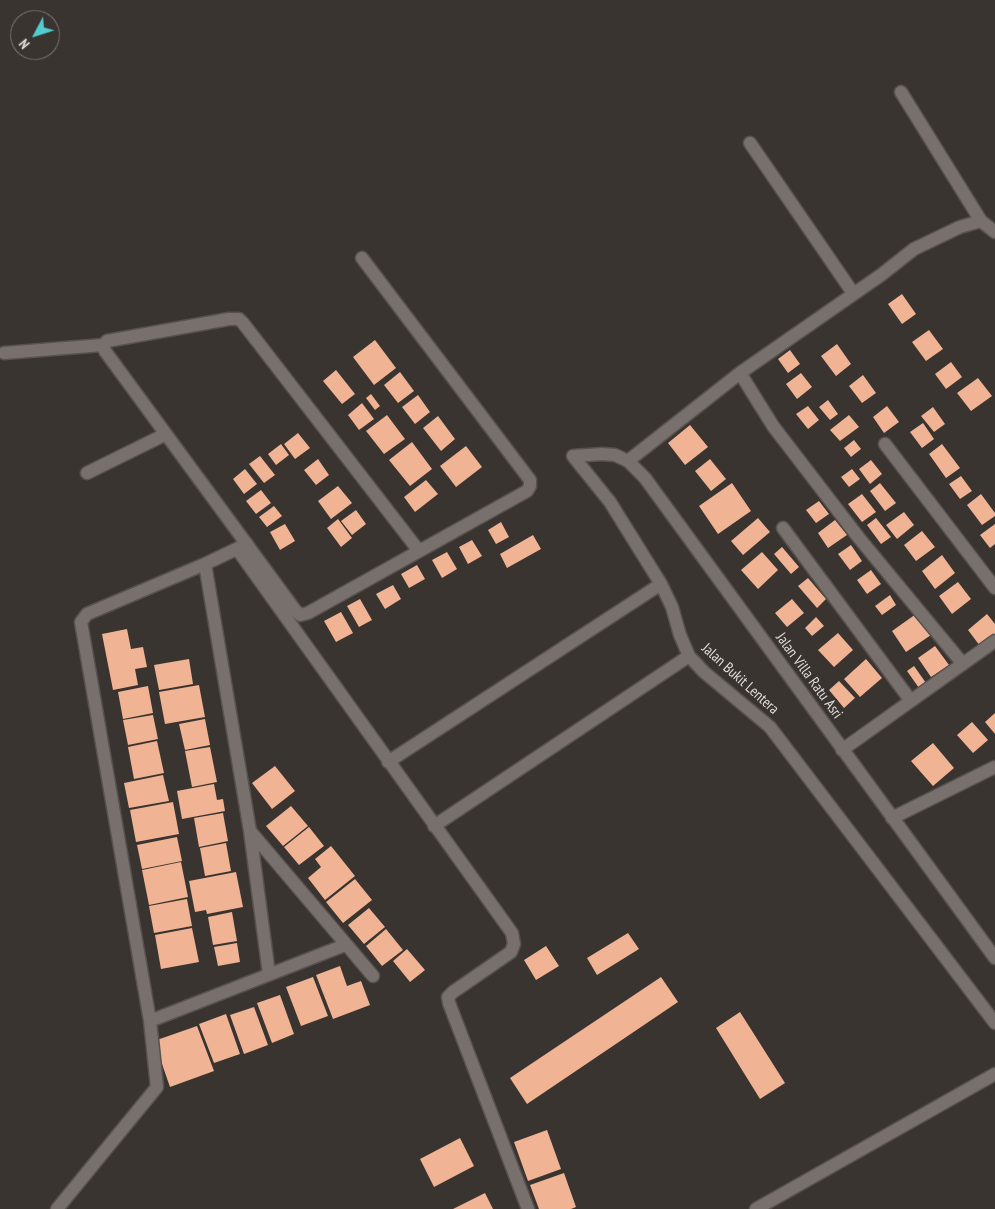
<!DOCTYPE html>
<style>
body{margin:0}
#map{position:relative;width:995px;height:1209px;overflow:hidden;background:#3a3431;font-family:"PT Sans Narrow",sans-serif}
canvas{display:block}
.north{position:absolute;left:10px;top:10px;width:50px;height:50px;box-sizing:border-box;background:#3a3431;border:1px solid #7c7774;border-radius:50%;rotate:230deg;font-size:14px;font-weight:700;line-height:20px;text-align:center;color:#dfdbd9}
.north::after{content:'';display:block;margin:auto;width:18px;height:22px;background:#51ccd1;clip-path:polygon(50% 0,100% 100%,50% 72%,0 100%)}
</style>
<div id="map">
<canvas width="995" height="1209"></canvas>
<div class="north">N</div>
</div>
<script>
const c = document.querySelector('canvas').getContext('2d');
c.lineJoin = 'round';
function fillPath(path, color) { c.fillStyle = color; c.fill(path, 'evenodd'); }
const shape = rows => new Path2D(rows.map(r => 'M' + r).join(''));
function strokePath(path, color, width, dash) { c.strokeStyle = color; c.lineWidth = width; c.lineCap = dash ? 'butt' : 'round'; c.setLineDash(dash || []); c.stroke(path); }
function drawText(font, color, halo, rows, align = 'center') {
  c.font = font + ' "PT Sans Narrow",sans-serif'; c.lineWidth = 5; c.setLineDash([]); c.textBaseline = 'middle'; c.strokeStyle = halo; c.fillStyle = color; for (const [text, x, y, turn = 0] of rows) {
    c.save(); c.translate(x, y); c.rotate((+turn || 0) * Math.PI / 180); c.textAlign = isNaN(turn) ? turn : align; if (halo) c.strokeText(text, 0, 0); c.fillText(text, 0, 0); c.restore();
  }
}
fillPath(shape([
 [902,294,916,314,902,324,888,304],
 [929,330,943,349,926,361,912,342],
 [375,340,396,368,374,385,353,357],
 [837,344,851,364,836,376,821,356],
 [790,350,800,364,788,373,778,359],
 [951,362,962,377,946,389,935,374],
 [336,370,355,394,342,404,323,381],
 [400,372,414,391,398,403,384,385],
 [801,373,812,387,797,399,786,384],
 [863,375,876,393,862,403,849,386],
 [978,378,992,396,971,411,957,393],
 [371,394,380,406,375,410,366,398],
 [418,395,430,412,415,424,402,407],
 [828,400,838,414,830,420,819,407],
 [362,403,374,419,359,430,348,415],
 [808,406,819,420,808,429,796,414],
 [887,406,899,422,884,433,873,417],
 [933,407,945,424,934,432,921,416],
 [387,415,405,439,384,454,366,431],
 [849,415,859,427,840,441,830,430],
 [438,416,455,439,441,451,423,428],
 [923,423,934,439,922,448,910,432],
 [690,425,708,447,685,465,668,443],
 [298,433,310,448,295,459,284,444],
 [854,440,861,449,851,457,844,448],
 [412,442,432,469,410,486,389,460],
 [281,444,289,455,276,465,268,454],
 [942,444,960,468,946,478,929,454],
 [466,446,482,467,456,487,440,466],
 [260,456,275,475,264,483,249,464],
 [318,459,329,475,316,485,304,470],
 [710,459,726,479,711,491,695,471],
 [871,460,882,474,870,484,859,469],
 [245,469,257,484,244,494,233,479],
 [852,469,860,479,849,487,841,477],
 [961,476,972,491,960,499,949,484],
 [426,480,438,494,415,512,404,497],
 [732,483,751,511,718,534,699,506],
 [880,483,896,503,885,511,870,491],
 [338,486,352,503,331,519,318,501],
 [261,490,271,503,256,514,246,501],
 [862,494,876,512,862,522,848,504],
 [981,494,995,513,995,516,982,525,967,505],
 [819,501,829,514,816,523,806,510],
 [274,506,282,516,267,527,259,517],
 [356,510,366,524,352,535,341,521],
 [904,512,914,525,897,539,886,525],
 [758,518,770,532,743,555,731,541],
 [876,518,891,537,881,544,867,525],
 [338,519,352,538,341,547,327,528],
 [835,520,847,535,828,548,818,533],
 [501,522,509,537,496,544,488,530],
 [285,524,295,541,280,550,270,532],
 [995,524,995,544,990,548,980,535],
 [922,531,935,547,916,561,904,545],
 [533,535,541,549,507,568,500,554],
 [472,540,482,556,468,564,459,547],
 [851,545,862,561,850,570,838,554],
 [782,547,799,567,791,574,774,554],
 [447,552,457,569,442,578,432,560],
 [762,552,778,570,758,589,741,570],
 [942,555,955,573,935,589,922,571],
 [417,565,425,579,409,588,401,574],
 [871,570,881,584,867,594,857,580],
 [808,578,826,599,817,608,798,586],
 [958,582,971,599,952,614,939,596],
 [393,585,401,599,385,609,376,594],
 [890,595,896,605,882,615,875,606],
 [360,599,372,620,359,627,347,606],
 [792,599,804,613,787,627,775,613],
 [341,612,353,633,336,642,324,621],
 [916,614,931,635,906,652,892,631],
 [987,614,995,624,995,635,980,646,968,630],
 [816,617,824,626,812,636,805,628],
 [127,629,131,649,143,647,147,667,135,669,138,685,113,690,102,634],
 [838,633,853,650,834,667,818,650],
 [935,646,949,665,931,677,918,658],
 [189,659,193,684,159,690,154,665],
 [866,659,882,678,860,697,844,679],
 [914,666,926,683,919,688,907,671],
 [839,681,855,698,844,708,829,690],
 [199,685,205,717,165,724,159,692],
 [148,686,153,713,123,719,118,692],
 [995,713,995,734,985,722],
 [153,715,158,739,128,745,123,720],
 [205,719,210,745,185,750,179,724],
 [972,722,988,740,973,753,957,735],
 [157,741,164,773,134,779,128,747],
 [933,743,954,768,933,786,911,761],
 [210,747,217,782,192,787,185,751],
 [275,766,295,791,272,809,252,783],
 [163,775,169,801,129,808,124,783],
 [214,784,217,800,223,799,225,811,182,819,177,791],
 [173,802,179,834,136,842,130,810],
 [291,806,308,826,283,846,266,826],
 [223,813,228,841,199,847,194,818],
 [309,827,324,846,299,865,284,847],
 [177,837,182,861,142,869,137,845],
 [226,843,231,871,205,876,200,848],
 [331,846,355,876,325,900,308,878,321,867,315,859],
 [181,862,188,897,149,905,142,870],
 [236,872,243,907,207,914,206,910,195,912,189,881],
 [355,879,372,900,343,923,326,902],
 [187,899,192,926,154,933,149,906],
 [369,908,385,927,364,944,348,925],
 [232,912,237,941,213,945,208,917],
 [192,928,199,962,161,969,155,935],
 [386,929,403,950,382,966,366,946],
 [628,933,639,949,597,975,587,958],
 [237,943,240,962,218,966,214,947],
 [546,946,559,966,536,980,524,960],
 [407,949,425,970,410,982,393,961],
 [340,966,347,986,361,981,370,1005,333,1019,316,975],
 [313,977,328,1016,301,1026,286,987],
 [661,977,678,1002,527,1104,510,1078],
 [280,995,294,1034,272,1043,257,1003],
 [254,1007,268,1045,244,1054,230,1015],
 [740,1012,785,1083,760,1099,716,1028],
 [226,1014,240,1054,214,1063,199,1024],
 [197,1026,214,1071,170,1087,154,1041],
 [547,1130,561,1169,528,1181,514,1142],
 [460,1138,474,1166,434,1187,420,1159],
 [564,1173,576,1207,571,1209,539,1209,530,1185],
 [485,1193,493,1209,453,1209]
]), '#f0b393');
const minor = shape([
 [901,92,981,221],
 [750,143,853,293],
 [103,345,105,351,295,610,300,615,308,613,527,491,530,486,530,480,362,258],
 [4,353,103,345,107,341,229,319,239,319,243,323,419,551],
 [885,444,995,588],
 [573,456,610,502,661,584,672,607,680,635,689,656,704,672,770,727,995,1023],
 [573,456,602,454,615,455,628,461,645,478,995,958],
 [628,461,740,373],
 [87,473,166,434],
 [783,528,911,701],
 [237,549,512,933,514,944,511,952,453,992,448,997,449,1003,528,1209],
 [205,564,250,831,269,974],
 [963,664,859,538,773,426,740,373,881,275,914,249,960,227,981,221,995,232],
 [842,750,995,641],
 [388,762,661,584],
 [892,818,995,767],
 [434,826,689,656],
 [250,831,373,976],
 [150,1021,345,945],
 [57,1209,157,1087,150,1021,81,622,87,614,205,564,247,544],
 [756,1209,995,1074]
]);
strokePath(minor, '#57514f', 15);
strokePath(minor, '#77706c', 12);
drawText('15px', '#dfdbd9', '#3a3431', [
 ["Jalan Villa Ratu Asri",809,676,54],
 ["Jalan Bukit Lentera",740,679,42]
]);
</script>
